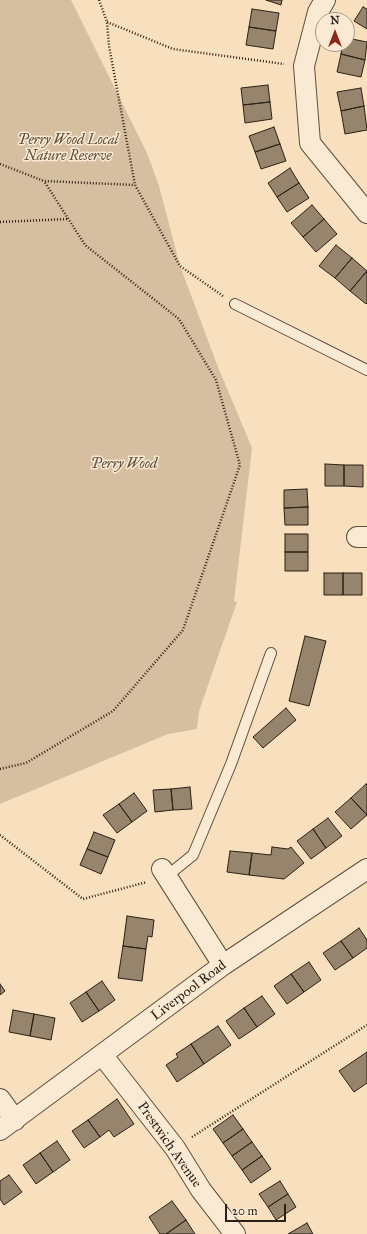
<!DOCTYPE html>
<style>
body{margin:0}
#map{position:relative;width:367px;height:1234px;overflow:hidden;background:#f8dfbd;font-family:"IM FELL Great Primer",serif}
canvas{display:block}
.north{position:absolute;left:315px;top:12px;width:40px;height:40px;box-sizing:border-box;background:#faead4;border:1px solid #a79a88;border-radius:50%;rotate:0deg;font-size:11px;font-weight:700;line-height:16px;text-align:center;color:#2b2115}
.north::after{content:'';display:block;margin:auto;width:14px;height:18px;background:#8f2418;clip-path:polygon(50% 0,100% 100%,50% 72%,0 100%)}
.scale{position:absolute;left:225px;top:1204px;width:61px;height:18px;box-sizing:border-box;border:2px solid #2b2115;border-top:0;padding-left:5px;font-size:12px;line-height:14px;white-space:nowrap;color:#2b2115;-webkit-text-stroke:3px #faead4;paint-order:stroke}
</style>
<div id="map">
<canvas width="367" height="1234"></canvas>
<div class="north">N</div>
<div class="scale">20 m</div>
</div>
<script>
const c = document.querySelector('canvas').getContext('2d');
c.lineJoin = 'round';
function fillPath(path, color) { c.fillStyle = color; c.fill(path, 'evenodd'); }
const shape = rows => new Path2D(rows.map(r => 'M' + r).join(''));
function strokePath(path, color, width, dash) { c.strokeStyle = color; c.lineWidth = width; c.lineCap = dash ? 'butt' : 'round'; c.setLineDash(dash || []); c.stroke(path); }
function drawText(font, color, halo, rows, align = 'center') {
  c.font = font + ' "IM FELL Great Primer",serif'; c.lineWidth = 3; c.setLineDash([]); c.textBaseline = 'middle'; c.strokeStyle = halo; c.fillStyle = color; for (const [text, x, y, turn = 0] of rows) {
    c.save(); c.translate(x, y); c.rotate((+turn || 0) * Math.PI / 180); c.textAlign = isNaN(turn) ? turn : align; if (halo) c.strokeText(text, 0, 0); c.fillText(text, 0, 0); c.restore();
  }
}
fillPath(shape([
 [0,0,71,0,147,153,159,186,180,266,218,367,252,448,234,601,237,602,199,711,197,729,168,734,0,804]
]), '#d5bfa0');
const building = shape([
 [266,0,282,0,281,5,266,0],
 [363,7,367,9,367,29,354,21,363,7],
 [252,9,279,13,276,31,249,27,252,9],
 [249,27,276,31,273,49,246,45,249,27],
 [347,38,367,42,365,60,341,54,343,44,347,44,347,38],
 [341,54,365,60,361,77,337,72,341,54],
 [268,85,270,102,243,105,241,88,268,85],
 [361,88,364,106,341,111,337,92,361,88],
 [270,102,272,119,245,123,243,105,270,102],
 [364,106,367,130,345,134,341,111,364,106],
 [274,127,280,144,255,152,249,136,274,127],
 [280,144,286,161,261,169,255,152,280,144],
 [290,168,299,183,277,197,268,183,290,168],
 [299,183,309,198,287,212,277,197,299,183],
 [312,205,324,219,303,237,291,223,312,205],
 [324,219,337,234,316,252,303,237,324,219],
 [336,245,352,258,335,278,319,266,336,245],
 [352,258,367,271,350,291,335,278,352,258],
 [367,271,367,302,366,304,350,291,367,271],
 [325,464,344,465,344,486,325,486,325,464],
 [344,465,363,465,363,487,344,486,344,465],
 [307,489,308,507,284,508,284,490,307,489],
 [308,507,308,525,285,525,284,508,308,507],
 [285,534,308,534,308,552,285,552,285,534],
 [285,552,308,552,308,571,285,571,285,552],
 [324,573,343,573,343,595,324,595,324,573],
 [343,573,362,573,362,595,343,595,343,573],
 [305,636,326,641,309,706,289,701,305,636],
 [286,708,296,720,263,748,253,737,286,708],
 [366,784,367,784,367,815,351,798,366,784],
 [190,787,192,809,173,810,171,789,190,787],
 [171,789,173,810,155,812,153,790,171,789],
 [134,793,147,811,132,822,119,804,134,793],
 [351,798,367,815,351,829,335,812,351,798],
 [119,804,132,822,117,833,103,815,119,804],
 [328,818,342,836,326,848,313,829,328,818],
 [313,829,326,848,311,859,297,841,313,829],
 [94,832,115,840,108,857,87,849,94,832],
 [272,847,288,849,291,847,304,863,284,879,249,875,252,853,271,855,272,847],
 [87,849,108,857,101,874,80,865,87,849],
 [230,851,252,853,249,875,227,872,230,851],
 [127,916,154,920,152,937,148,936,146,949,123,946,127,916],
 [359,928,367,940,367,948,353,958,341,941,359,928],
 [341,941,353,958,335,970,323,953,341,941],
 [123,946,146,949,142,981,118,978,123,946],
 [309,962,321,980,304,992,291,974,309,962],
 [291,974,304,992,287,1004,274,986,291,974],
 [102,981,115,1000,99,1011,86,992,102,981],
 [0,984,5,991,0,995,0,984],
 [86,992,99,1011,82,1022,70,1003,86,992],
 [262,996,275,1014,257,1027,244,1008,262,996],
 [244,1008,257,1027,239,1039,226,1021,244,1008],
 [13,1010,34,1014,30,1036,9,1032,13,1010],
 [34,1014,55,1018,51,1040,30,1036,34,1014],
 [218,1026,231,1045,204,1064,191,1044,218,1026],
 [191,1044,204,1064,177,1082,166,1065,178,1057,176,1054,191,1044],
 [367,1052,367,1083,354,1092,339,1071,367,1052],
 [117,1099,134,1124,114,1137,109,1130,100,1137,88,1120,117,1099],
 [233,1115,243,1129,223,1143,213,1129,233,1115],
 [88,1120,100,1137,84,1148,72,1131,88,1120],
 [243,1129,252,1142,232,1156,223,1143,243,1129],
 [57,1141,70,1160,53,1172,40,1153,57,1141],
 [252,1142,262,1156,242,1170,232,1156,252,1142],
 [40,1153,53,1172,36,1184,23,1165,40,1153],
 [262,1156,271,1169,251,1183,242,1170,262,1156],
 [9,1175,22,1192,4,1205,0,1199,0,1181,9,1175],
 [280,1181,288,1194,268,1207,259,1194,280,1181],
 [288,1194,296,1207,276,1220,268,1207,288,1194],
 [172,1201,186,1220,166,1234,160,1234,149,1217,172,1201],
 [186,1220,195,1234,166,1234,186,1220],
 [307,1223,313,1234,288,1234,307,1223]
]);
fillPath(building, '#96846c');
strokePath(building, '#2b2115', 1);
const service = shape([
 [235,304,367,370],
 [167,876,193,855,231,764,271,653]
]);
const minor = shape([
 [325,0,318,12,304,66,310,143,367,213],
 [357,537,367,537],
 [162,869,223,965],
 [103,1056,175,1148,201,1190,235,1234],
 [0,1099,15,1120],
 [0,1130,223,965,367,869]
]);
strokePath(service, '#5e503f', 12);
strokePath(minor, '#5e503f', 22);
strokePath(shape([
 [99,0,107,22,109,46,135,185,180,266,223,296],
 [107,22,173,49,284,64],
 [0,164,44,181,135,185],
 [0,222,68,219],
 [0,769,26,763,113,711,183,630,240,465,216,380,179,319,85,245,44,181],
 [0,835,83,899,147,882],
 [192,1137,367,1025]
]), '#2b2115', 2.5, [1, 2]);
strokePath(service, '#faead4', 10);
strokePath(minor, '#faead4', 20);
drawText('italic 14px', '#5e503f', '#faead4', [
 ["Perry Wood Local",68,141],
 ["Nature Reserve",68,157],
 ["Perry Wood",124,465]
]);
drawText('14px', '#2b2115', '#faead4', [
 ["Liverpool Road",189,991,-37],
 ["Prestwich Avenue",169,1145,55]
]);
</script>
